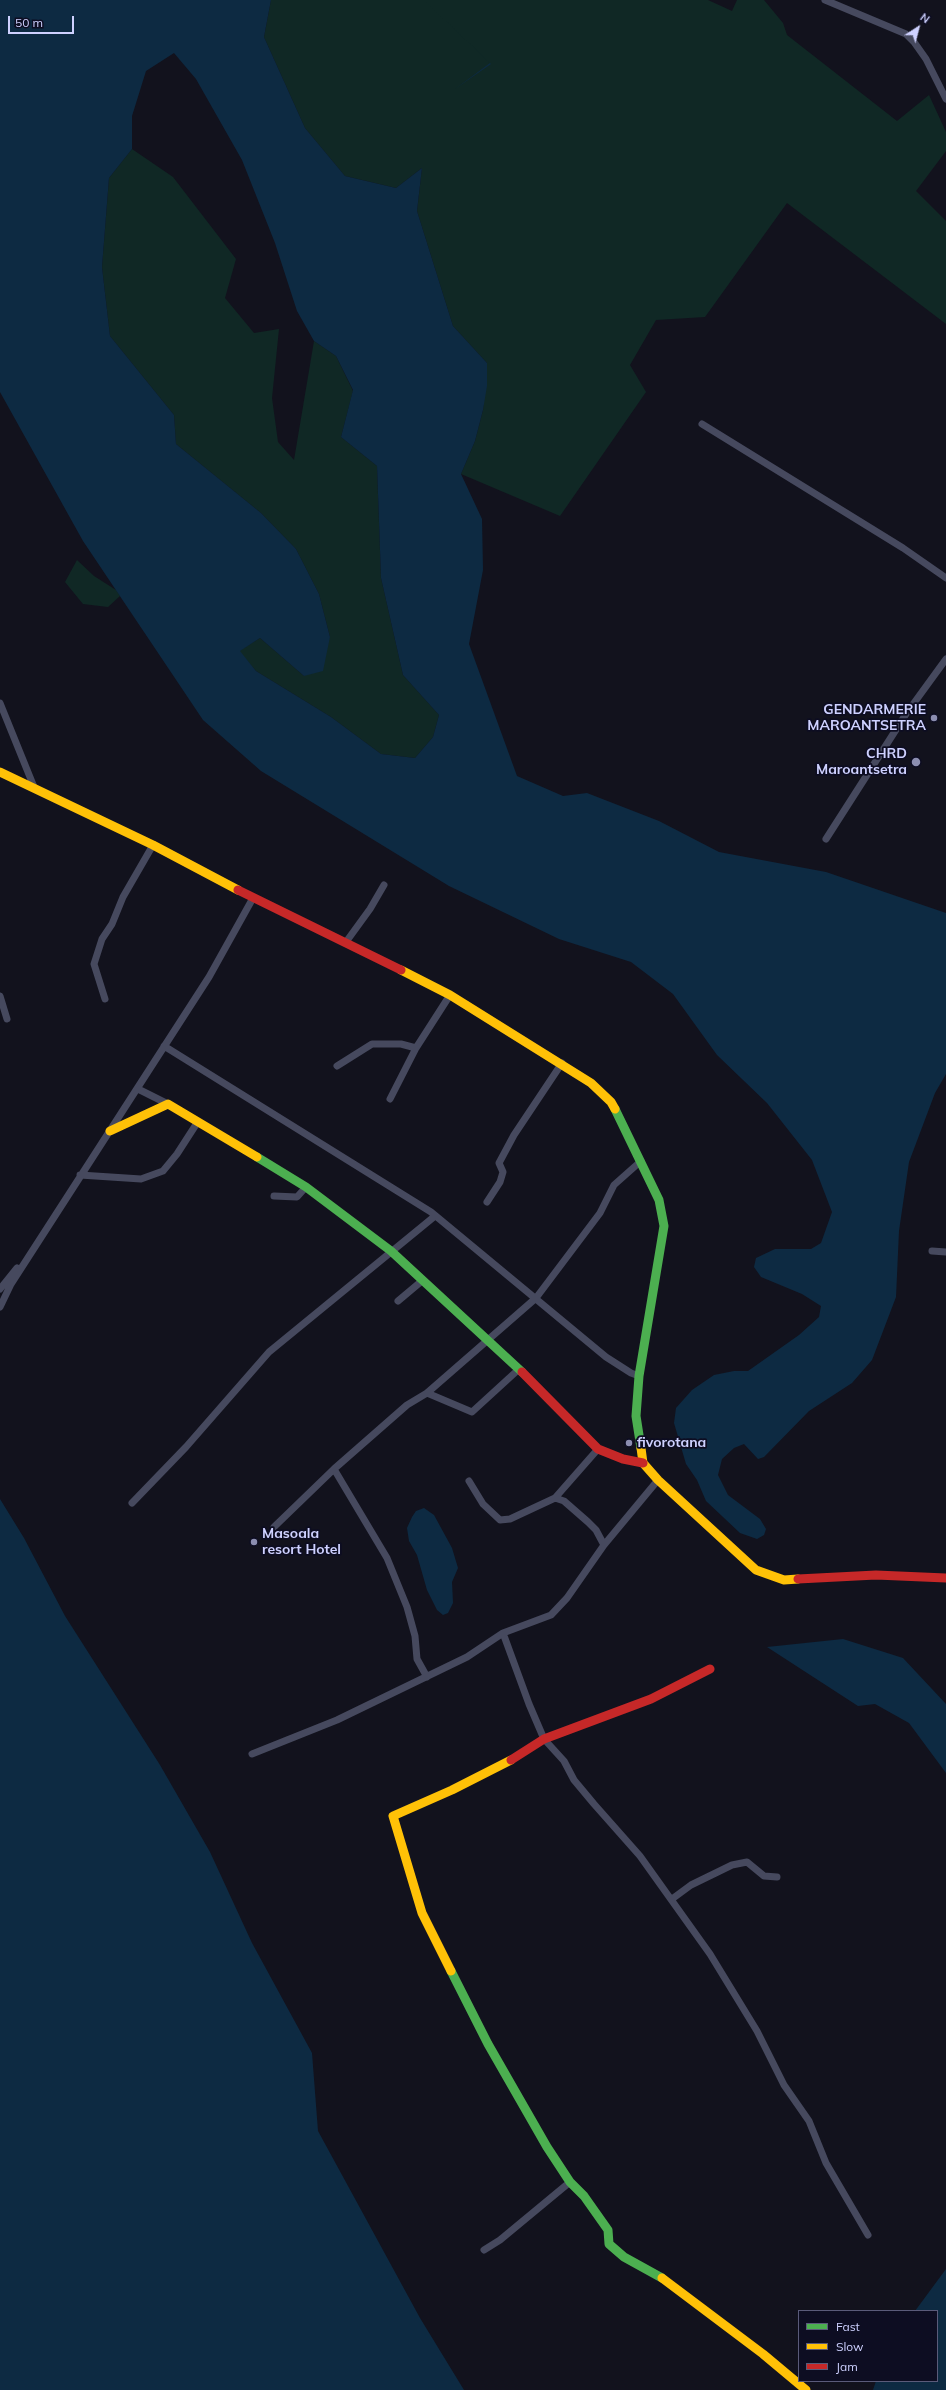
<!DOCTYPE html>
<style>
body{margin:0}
#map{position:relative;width:946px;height:2390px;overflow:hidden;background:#12121d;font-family:Mulish,sans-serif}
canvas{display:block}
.legend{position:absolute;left:798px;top:2310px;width:140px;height:72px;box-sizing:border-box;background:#0d0d22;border:1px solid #5a5b7a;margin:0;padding:5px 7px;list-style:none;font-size:12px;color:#ced1ff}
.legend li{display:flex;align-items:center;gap:8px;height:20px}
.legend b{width:20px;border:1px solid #5a5b7a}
.north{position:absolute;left:898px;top:8px;width:40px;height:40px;-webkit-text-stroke:3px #0d0d22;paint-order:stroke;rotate:36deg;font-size:11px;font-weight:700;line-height:16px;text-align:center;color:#ced1ff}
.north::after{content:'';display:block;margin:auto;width:14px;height:18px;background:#ced1ff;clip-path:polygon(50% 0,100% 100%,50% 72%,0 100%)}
.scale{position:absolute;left:8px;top:16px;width:66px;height:18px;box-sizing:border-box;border:2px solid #ced1ff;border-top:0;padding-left:5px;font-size:12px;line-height:14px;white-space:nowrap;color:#ced1ff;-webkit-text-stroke:3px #0d0d22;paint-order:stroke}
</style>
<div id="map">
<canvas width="946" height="2390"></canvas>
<ul class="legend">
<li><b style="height:5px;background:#4caf50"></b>Fast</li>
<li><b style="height:5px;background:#ffc107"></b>Slow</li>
<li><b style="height:5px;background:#c62828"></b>Jam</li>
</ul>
<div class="north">N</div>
<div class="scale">50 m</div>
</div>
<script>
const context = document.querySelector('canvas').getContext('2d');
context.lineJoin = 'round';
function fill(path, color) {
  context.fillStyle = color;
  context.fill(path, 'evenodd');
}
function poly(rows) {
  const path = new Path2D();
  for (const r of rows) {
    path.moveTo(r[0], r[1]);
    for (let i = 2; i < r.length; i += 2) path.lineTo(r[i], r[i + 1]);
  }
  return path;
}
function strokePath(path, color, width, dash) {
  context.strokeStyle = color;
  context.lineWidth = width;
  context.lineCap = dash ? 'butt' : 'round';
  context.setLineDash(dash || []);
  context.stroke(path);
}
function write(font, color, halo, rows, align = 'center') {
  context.font = font + ' Mulish,sans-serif';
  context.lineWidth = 3.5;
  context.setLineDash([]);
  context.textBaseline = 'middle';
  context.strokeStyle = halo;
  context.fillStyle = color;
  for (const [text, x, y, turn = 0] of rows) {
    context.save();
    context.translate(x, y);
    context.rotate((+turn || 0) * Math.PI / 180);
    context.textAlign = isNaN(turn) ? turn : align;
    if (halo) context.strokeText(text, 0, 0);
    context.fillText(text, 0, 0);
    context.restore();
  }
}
fill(poly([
 [271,0,708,0,732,11,737,0,764,0,783,23,787,35,897,121,929,95,946,132,946,151,916,191,946,221,946,324,787,203,705,317,656,320,630,365,646,392,560,516,461,474,475,441,483,410,487,363,453,326,417,211,422,168,396,188,345,176,305,128,264,37],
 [132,149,173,177,236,259,225,298,254,333,279,329,272,398,278,442,294,460,314,341,336,356,353,391,341,437,377,466,381,578,403,675,439,715,433,737,415,758,381,754,331,717,256,671,239,651,260,638,304,676,330,637,319,594,296,549,261,513,176,444,174,415,110,336,102,267,109,178],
 [77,560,94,576,116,590,120,596,108,607,83,604,65,582]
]), '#102825');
fill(poly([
 [0,0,271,0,264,37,305,128,345,176,396,188,422,168,455,89,490,63,424,0,491,64,455,89,422,168,417,211,453,326,487,363,487,386,483,410,475,441,461,474,482,519,483,570,469,644,517,776,563,796,587,793,659,821,719,852,826,872,946,913,946,1074,935,1093,909,1162,899,1231,896,1297,872,1360,852,1383,809,1411,764,1457,758,1459,744,1444,734,1448,722,1459,718,1475,728,1495,760,1519,766,1529,764,1535,757,1539,740,1533,706,1501,697,1480,686,1464,674,1423,676,1408,692,1390,714,1375,734,1371,748,1371,799,1335,819,1317,821,1306,802,1294,761,1277,754,1267,756,1258,775,1249,811,1249,821,1243,832,1212,812,1160,767,1103,717,1055,673,994,631,962,559,939,449,886,261,771,203,720,83,541,0,392],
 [174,53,196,79,242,160,275,243,297,311,314,341,336,356,353,390,341,437,377,466,381,578,403,675,439,715,433,737,415,758,381,754,331,717,256,671,240,651,260,638,304,676,323,671,330,637,319,594,296,549,261,513,176,444,174,415,110,336,102,267,109,178,132,149,132,116,146,71],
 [0,1499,24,1538,65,1616,160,1765,210,1852,252,1943,312,2053,318,2131,420,2318,464,2390,0,2390],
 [424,1508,434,1515,452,1548,458,1568,452,1582,453,1603,448,1613,443,1615,437,1610,427,1590,417,1555,409,1541,407,1528,412,1517,416,1511],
 [843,1639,903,1658,946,1704,946,1773,909,1723,875,1704,858,1706,767,1647],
 [946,2269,946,2390,873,2390,876,2381,937,2381,937,2311,915,2311]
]), '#0d2a42');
strokePath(poly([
 [825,0,906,34,914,42,926,59,946,99],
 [702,424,903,548,946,578],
 [0,703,34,787],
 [826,839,906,714,946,659],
 [346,942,370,909,384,885],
 [0,996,7,1019],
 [105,999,94,964,102,939,112,924,123,897,153,845],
 [164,1046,431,1212,606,1357,631,1373,639,1376],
 [337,1066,372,1044,401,1044,416,1048],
 [138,1089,168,1104],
 [390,1099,416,1048,450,995],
 [80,1175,141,1179,163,1171,177,1154,197,1123],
 [274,1196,297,1197,306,1187],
 [487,1202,500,1182,503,1172,499,1163,514,1135,562,1063],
 [932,1251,946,1252],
 [0,1289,17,1268],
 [398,1301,423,1280],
 [0,1307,11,1284,209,977,253,898],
 [427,1393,472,1412,519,1369],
 [334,1469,387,1558,407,1607,415,1636,417,1659,427,1677],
 [469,1481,483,1504,500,1520,510,1519,555,1498,564,1501,588,1522,596,1530,604,1545],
 [555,1498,598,1449],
 [132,1503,186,1447,269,1352,435,1216],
 [274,1527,334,1469,407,1405,427,1393,536,1298,600,1213,614,1185,641,1161],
 [503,1633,529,1704,544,1739,564,1761,574,1780,594,1804,640,1856,710,1954,757,2031,784,2085,809,2121,826,2163,868,2235],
 [252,1754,337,1720,467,1657,503,1633,551,1615,567,1598,604,1545,658,1480],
 [672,1899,691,1885,732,1865,747,1862,764,1876,777,1877],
 [484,2250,500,2240,570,2182]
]), '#46495e', 7);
strokePath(poly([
 [615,1109,659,1200,664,1226,639,1376,636,1416,641,1448],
 [257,1157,306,1187,391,1251,522,1372],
 [451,1971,488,2044,547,2147,570,2182,584,2196,608,2230,609,2244,624,2257,662,2278]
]), '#4caf50', 9);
strokePath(poly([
 [0,772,153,845,238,890],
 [401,970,450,995,591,1083,611,1102,615,1109],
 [110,1131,168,1104,257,1157],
 [641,1448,643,1463,658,1480,756,1570,784,1580,798,1579],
 [451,1971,422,1913,393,1816,452,1790,511,1760],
 [662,2278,763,2354,806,2390]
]), '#ffc107', 9);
strokePath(poly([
 [238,890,401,970],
 [522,1372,598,1449,623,1459,643,1463],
 [798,1579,876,1575,946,1578],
 [511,1760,544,1739,651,1699,710,1669]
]), '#c62828', 9);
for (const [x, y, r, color] of [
 [934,718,4,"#8c8eb0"],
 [916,762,5,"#8c8eb0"],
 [629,1443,4,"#8c8eb0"],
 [254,1542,4,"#8c8eb0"]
]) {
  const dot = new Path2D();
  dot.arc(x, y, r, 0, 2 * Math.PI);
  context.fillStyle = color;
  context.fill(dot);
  strokePath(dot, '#0d0d22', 1.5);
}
write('bold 14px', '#ced1ff', '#0d0d22', [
 ["GENDARMERIE",926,710],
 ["MAROANTSETRA",926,726],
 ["CHRD",907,754],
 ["Maroantsetra",907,770],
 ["fivorotana",637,1443,"left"],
 ["Masoala",262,1534,"left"],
 ["resort Hotel",262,1550,"left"]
], 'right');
</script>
